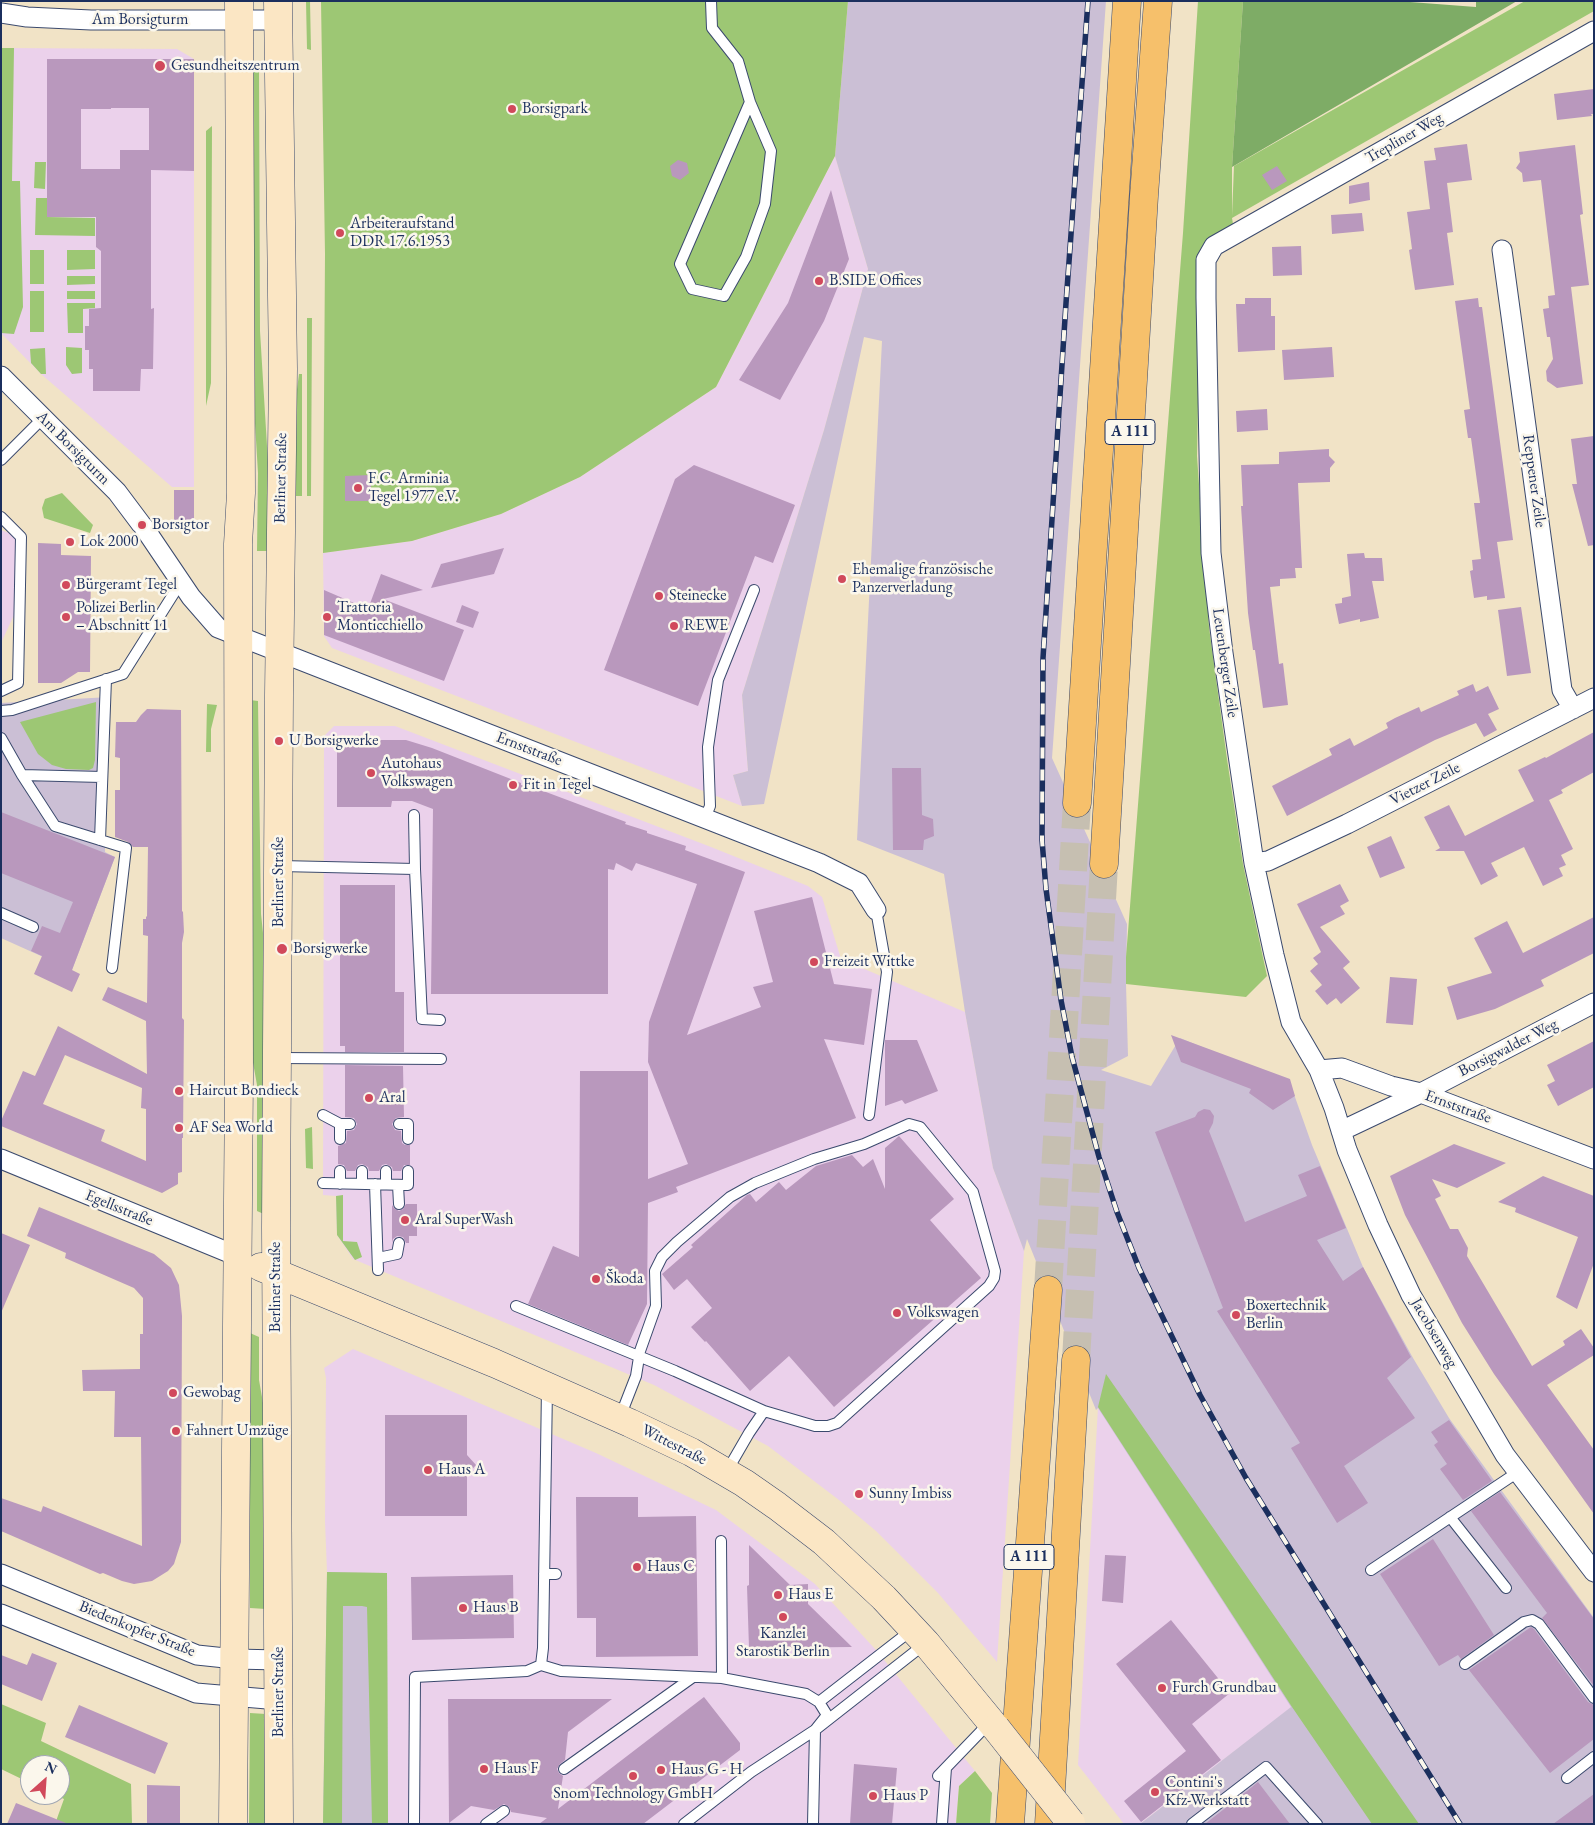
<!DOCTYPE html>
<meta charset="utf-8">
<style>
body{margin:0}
#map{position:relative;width:1595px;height:1825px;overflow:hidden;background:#f1e3c6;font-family:"EB Garamond",serif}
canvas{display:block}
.frame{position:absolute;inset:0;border:2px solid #1b2f5e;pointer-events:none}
.north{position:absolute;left:20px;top:1755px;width:50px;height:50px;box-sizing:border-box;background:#fbf7ec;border:1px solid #a1a7b3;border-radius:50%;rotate:26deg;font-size:14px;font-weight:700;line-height:20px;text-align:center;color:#1b2f5e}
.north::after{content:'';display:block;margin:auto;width:18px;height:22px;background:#d1495b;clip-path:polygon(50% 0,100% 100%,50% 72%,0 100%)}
</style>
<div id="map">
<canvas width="1595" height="1825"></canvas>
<div class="frame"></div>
<div class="north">N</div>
</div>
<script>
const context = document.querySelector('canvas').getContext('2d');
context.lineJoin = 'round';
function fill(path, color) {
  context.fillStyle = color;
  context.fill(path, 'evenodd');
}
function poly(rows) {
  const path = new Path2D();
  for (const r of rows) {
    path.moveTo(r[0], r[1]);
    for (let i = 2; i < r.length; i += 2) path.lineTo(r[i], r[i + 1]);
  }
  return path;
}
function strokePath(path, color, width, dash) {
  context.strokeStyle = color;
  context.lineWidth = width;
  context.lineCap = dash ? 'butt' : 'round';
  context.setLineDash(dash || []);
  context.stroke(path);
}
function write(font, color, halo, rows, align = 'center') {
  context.font = font + ' "EB Garamond",serif';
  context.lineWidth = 5;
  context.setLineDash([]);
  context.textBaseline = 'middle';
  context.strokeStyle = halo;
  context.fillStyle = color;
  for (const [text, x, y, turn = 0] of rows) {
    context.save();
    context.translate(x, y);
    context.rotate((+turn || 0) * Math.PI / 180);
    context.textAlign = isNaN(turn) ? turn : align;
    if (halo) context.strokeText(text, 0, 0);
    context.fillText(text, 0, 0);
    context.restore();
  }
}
fill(poly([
 [1,48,177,49,194,59,194,487,172,487,41,374,1,333],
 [835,156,868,269,824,430,742,695,748,771,733,775,742,806,332,648,324,636,323,553,412,541,501,514,580,477,716,387],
 [1,530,22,538,22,598,1,643],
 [334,726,395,726,711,847,808,886,822,897,841,959,965,1012,993,1168,1024,1251,997,1662,938,1593,876,1531,839,1500,768,1446,654,1385,353,1259,337,1235,336,1196,323,1195,324,736],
 [353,1349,596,1453,716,1510,815,1584,876,1650,975,1771,959,1786,956,1824,388,1824,387,1573,327,1572,325,1521,326,1378,324,1368],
 [1098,1407,1292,1707,1140,1824,1124,1824,1078,1765]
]), '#ebd1eb');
fill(poly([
 [848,1,1106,1,1052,758,1127,924,1126,984,1128,1056,1101,1070,1151,1086,1180,1038,1290,1083,1312,1145,1363,1267,1413,1358,1449,1418,1594,1618,1594,1824,1140,1824,1291,1707,1098,1408,1096,1410,1027,1239,1024,1251,993,1168,965,1012,944,874,857,840,882,341,864,337,764,804,742,806,733,775,748,771,742,695,824,430,868,269,835,156],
 [110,697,105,852,115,857,72,970,1,938,1,703],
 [327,1572,387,1573,388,1824,323,1824]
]), '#cbbfd5');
fill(poly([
 [306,1,310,1,311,50,307,49],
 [321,1,848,1,835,156,716,387,580,477,501,514,412,541,323,553,325,254],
 [1198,1,1243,1,1232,167,1232,216,1234,166,1525,1,1594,1,1594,11,1232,218,1234,230,1220,237,1200,298,1197,456,1209,627,1227,759,1243,864,1267,976,1246,997,1126,984,1126,957,1183,233],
 [1,48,14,48,12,181,20,181,23,307,14,334,1,333],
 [251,65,259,66,260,331,269,479,267,551,257,551,258,473,252,374],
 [212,126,211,383,206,406,206,131],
 [35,162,46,162,45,189,34,188],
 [36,198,47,198,47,217,95,218,95,236,35,235],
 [30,250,44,250,44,284,30,284],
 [67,250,95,250,95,269,67,270],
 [67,276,95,276,95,284,67,285],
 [30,291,44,291,44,332,30,332],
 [67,291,95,291,95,299,67,299],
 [67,303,95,303,95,308,83,309,83,333,68,333],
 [307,318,312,318,311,496,307,496],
 [66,347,82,348,82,373,72,374,66,365],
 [45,348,46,374,41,374,31,363,30,349],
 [299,374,302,374,302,496,290,496,293,420],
 [62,493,93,525,90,533,44,518,42,508,45,499],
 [250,700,258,701,261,914,267,971,266,1215,257,1211,257,1085,252,1057],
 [96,702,95,760,93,768,89,770,66,769,52,765,38,754,20,722],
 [207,704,217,705,211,729,211,752,206,752],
 [312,1127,313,1169,306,1168,305,1129],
 [343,1195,343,1241,357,1242,362,1257,355,1260,337,1235,336,1196],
 [250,1333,259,1337,259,1380,266,1420,266,1609,250,1608],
 [1106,1374,1419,1824,1372,1824,1292,1707,1098,1407],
 [327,1572,387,1573,388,1824,372,1824,367,1607,362,1606,343,1606,342,1824,323,1824],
 [1,1704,46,1723,41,1741,131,1784,132,1824,55,1824,64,1799,55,1795,60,1795,60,1765,30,1765,30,1783,1,1769],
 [250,1713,266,1714,266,1824,249,1824],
 [975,1771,992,1793,990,1824,956,1824,959,1786]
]), '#9dc774');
fill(poly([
 [1243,1,1397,1,1476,7,1476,1,1517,1,1232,167]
]), '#7eac66');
fill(poly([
 [47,59,194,59,194,171,151,170,151,309,154,308,153,369,141,369,140,391,93,391,93,369,89,369,89,350,85,350,85,326,89,326,89,309,101,308,101,251,96,247,96,217,47,217],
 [111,108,149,108,149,150,120,150,120,169,81,169,81,109,111,109],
 [1594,89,1594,114,1591,114,1592,116,1557,120,1554,94],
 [1467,144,1472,180,1447,183,1453,232,1447,233,1454,285,1415,290,1409,250,1412,249,1407,212,1430,209,1424,161,1436,160,1434,148],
 [1575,145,1583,214,1580,215,1589,285,1571,287,1583,384,1557,388,1547,381,1546,371,1553,359,1550,337,1547,337,1543,309,1549,308,1548,296,1555,295,1541,180,1523,182,1522,173,1516,168,1520,162,1519,152],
 [678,160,687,163,689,173,680,180,672,176,670,166],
 [1277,166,1287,181,1272,190,1262,175],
 [1369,182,1370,200,1349,204,1349,186],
 [831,190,849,259,824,321,780,400,739,380,788,303],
 [1362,213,1364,231,1332,234,1331,215],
 [1301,246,1302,275,1273,276,1272,247],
 [1245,298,1271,298,1271,316,1275,316,1275,350,1238,352,1236,304,1245,304],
 [1478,298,1479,307,1482,307,1489,359,1513,540,1497,542,1505,598,1487,600,1487,596,1474,598,1470,571,1473,570,1472,560,1481,559,1474,503,1480,503,1471,438,1468,438,1464,410,1470,409,1455,301],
 [1332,347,1334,377,1284,380,1282,350],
 [1267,409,1268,430,1237,432,1236,411],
 [1594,436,1594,545,1588,546,1572,484,1577,484,1571,439],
 [1329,449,1329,456,1335,462,1330,468,1330,482,1298,483,1302,568,1295,568,1296,578,1280,579,1280,586,1270,587,1279,664,1283,663,1288,705,1263,708,1255,650,1253,650,1248,613,1241,506,1243,506,1241,465,1279,464,1279,452],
 [694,465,795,505,773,563,755,556,698,706,604,670,675,479],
 [371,475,371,501,345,501,345,476],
 [174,490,194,490,194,528,174,528],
 [38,543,61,544,61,555,91,556,90,672,78,672,61,683,38,683],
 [504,548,494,574,431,588,441,564],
 [1364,553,1365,558,1382,558,1384,581,1372,581,1379,618,1360,622,1360,619,1339,624,1335,604,1342,603,1342,598,1351,596,1347,554],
 [381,574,423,590,383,599,464,630,444,681,324,635,324,590,368,609],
 [462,605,479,612,473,628,456,622],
 [1521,607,1531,673,1507,676,1498,610],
 [1473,684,1476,692,1488,686,1499,709,1488,714,1497,730,1484,737,1476,723,1435,740,1287,816,1272,786,1332,755,1329,749,1350,738,1354,746,1388,728,1386,723,1395,718,1419,707,1421,712,1459,695,1457,691],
 [147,709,181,710,182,911,183,912,184,932,182,943,182,1018,184,1020,183,1138,182,1138,182,1172,178,1173,178,1184,162,1193,1,1126,1,1121,23,1071,35,1076,58,1026,147,1074,146,1021,102,1000,108,987,147,1003,148,936,143,935,143,919,146,919,146,916,147,917,148,847,133,847,128,842,115,837,115,790,120,790,120,758,115,757,116,722,136,722,141,715],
 [65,1055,142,1088,141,1108,146,1109,146,1161,101,1141,105,1130,43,1104],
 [1594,732,1594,772,1561,790,1563,793,1549,800,1573,849,1561,855,1566,865,1559,868,1563,876,1543,886,1524,847,1491,863,1498,876,1481,885,1464,851,1435,851,1440,848,1424,817,1449,805,1465,836,1534,801,1518,770,1545,757,1546,758],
 [337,740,406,740,432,748,521,783,521,785,546,792,626,822,625,824,647,831,647,833,686,846,685,850,745,872,687,1035,761,1007,753,987,773,982,754,911,812,897,834,984,872,989,864,1045,824,1039,856,1118,676,1187,678,1192,648,1203,647,1304,628,1345,528,1304,553,1246,579,1257,580,1071,648,1071,648,1179,688,1164,648,1062,649,1022,697,884,636,863,632,871,616,863,614,870,608,869,608,994,431,994,433,809,412,801,392,801,391,807,337,807],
 [892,768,921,768,922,815,933,819,934,836,924,840,923,850,893,850],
 [1,812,115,857,72,970,80,974,72,992,34,974,42,956,31,951,42,926,60,933,73,902,1,873],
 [1391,836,1405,868,1380,878,1367,847],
 [1340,884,1349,901,1340,906,1345,914,1320,927,1350,962,1343,968,1360,988,1341,1004,1336,998,1327,1005,1315,991,1322,985,1310,971,1318,964,1313,958,1321,952,1297,904],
 [340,885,395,885,395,992,404,992,404,1052,345,1052,345,1046,340,1046],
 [1594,917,1594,953,1541,980,1544,986,1495,1009,1457,1020,1447,987,1492,973,1474,938,1507,921,1523,953],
 [1390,977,1417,979,1413,1025,1386,1023],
 [1171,1035,1290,1079,1295,1096,1273,1110,1249,1093,1251,1089,1181,1062],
 [885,1040,917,1040,938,1091,905,1104,902,1100,885,1106],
 [1594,1041,1594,1087,1558,1106,1547,1085,1555,1081,1547,1065],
 [345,1065,403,1066,404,1117,396,1118,392,1124,395,1130,401,1131,402,1143,405,1145,410,1145,410,1165,404,1165,401,1171,393,1171,392,1167,386,1164,382,1165,379,1171,369,1171,368,1167,362,1164,358,1165,355,1171,347,1171,344,1165,338,1164,338,1146,346,1143,347,1131,354,1130,357,1124,354,1118,345,1117],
 [1204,1109,1210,1110,1214,1116,1213,1123,1209,1131,1245,1222,1307,1196,1298,1175,1320,1166,1346,1228,1317,1240,1343,1281,1363,1267,1411,1357,1387,1378,1415,1418,1344,1466,1368,1503,1337,1523,1291,1448,1300,1443,1217,1311,1223,1308,1155,1132,1195,1117,1198,1112],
 [899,1136,954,1199,930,1220,981,1278,834,1407,789,1356,750,1391,706,1341,705,1342,691,1327,712,1308,687,1279,674,1290,662,1274,693,1247,691,1245,747,1195,750,1194,756,1202,779,1182,786,1190,816,1166,852,1155,863,1167,873,1159,885,1189,885,1148],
 [1454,1144,1506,1163,1457,1188,1432,1179,1441,1196,1435,1199,1450,1229,1458,1229,1468,1248,1467,1256,1532,1366,1565,1345,1563,1341,1581,1329,1594,1348,1594,1355,1547,1385,1594,1450,1594,1514,1494,1374,1462,1323,1405,1215,1390,1176],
 [1543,1176,1594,1196,1594,1263,1577,1309,1556,1297,1578,1237,1515,1212,1516,1208,1498,1202],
 [406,1204,417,1204,417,1236,409,1236,409,1243,406,1243,403,1237,397,1236,393,1239,392,1243,392,1205,394,1208,399,1211,403,1209],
 [39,1207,154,1254,171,1268,179,1285,182,1316,181,1542,174,1564,168,1571,152,1581,134,1584,122,1581,103,1573,100,1574,1,1531,1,1498,41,1512,43,1506,142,1546,141,1437,114,1437,115,1391,83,1391,82,1370,140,1369,140,1334,143,1334,143,1298,134,1288,65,1258,66,1253,27,1236],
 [1,1233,30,1245,1,1313],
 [385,1415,467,1415,467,1455,476,1465,467,1475,467,1516,385,1516],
 [1449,1420,1492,1481,1463,1500,1440,1469,1447,1464,1434,1445,1438,1442,1431,1432],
 [1500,1492,1594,1619,1594,1686,1542,1618,1547,1613,1471,1511],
 [576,1497,638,1497,638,1517,696,1516,698,1656,596,1657,596,1618,577,1618],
 [1433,1539,1494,1635,1461,1659,1458,1655,1439,1666,1380,1574],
 [749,1545,790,1585,808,1584,808,1604,852,1647,749,1648,747,1586,749,1585],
 [1105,1555,1126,1556,1123,1603,1102,1601],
 [513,1575,514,1638,412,1640,411,1577],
 [1171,1620,1230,1693,1192,1724,1221,1760,1141,1822,1124,1801,1186,1751,1116,1664],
 [1531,1627,1534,1629,1588,1702,1594,1705,1594,1739,1550,1773,1469,1670],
 [32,1653,57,1663,42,1701,1,1684,1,1655,27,1665],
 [704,1697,740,1743,740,1750,643,1824,539,1824,547,1818,511,1812,509,1807,504,1804,494,1810,471,1806,449,1823,448,1699,612,1699,568,1732,565,1760,560,1764,557,1769,559,1773,563,1776,558,1809],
 [79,1705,168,1743,155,1774,65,1737],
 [854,1764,897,1768,892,1824,850,1824],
 [1258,1782,1290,1824,1205,1824,1247,1791],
 [147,1785,180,1786,180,1824,147,1824],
 [1594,1794,1594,1824,1553,1824],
 [16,1803,66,1823,65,1824,7,1824]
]), '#b998bd');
strokePath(poly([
 [1048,1290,1077,803],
 [1076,1360,1104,864]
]), '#c6bfb1', 28, [28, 14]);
const lane = poly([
 [711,1,712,28,738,61,750,102,771,151,765,204,746,257,724,296,692,289,680,264,750,102],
 [1,460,43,418],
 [1,517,21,537,18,683,1,691],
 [1,711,12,710,123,674,181,582],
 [1,738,22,775,55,826,126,848,112,968],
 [22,775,102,777],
 [414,815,415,869],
 [705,818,710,806,708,747,718,680,754,590],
 [100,840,106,679],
 [280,866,415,869,422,1019,440,1020],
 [1,913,33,927],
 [279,1058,441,1059],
 [323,1115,340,1124,350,1124],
 [869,1115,887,972,876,910],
 [340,1124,340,1139],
 [399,1124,408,1124,408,1139],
 [386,1171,386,1184],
 [323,1183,408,1185,408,1171],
 [340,1184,340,1171],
 [362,1184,362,1171],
 [375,1184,378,1270],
 [398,1185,399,1204],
 [378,1258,397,1254,399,1243],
 [516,1306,675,1371,764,1411],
 [620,1417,636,1376,640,1351,656,1306,655,1271,662,1257,677,1242,730,1197,755,1183,814,1159,864,1144,909,1124,920,1127,973,1192,995,1271,994,1278,989,1286,837,1423,828,1426,815,1426,764,1411,749,1433,727,1471],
 [1450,1517,1506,1588],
 [721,1541,722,1678],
 [1371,1570,1518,1472],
 [544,1574,556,1574],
 [1465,1664,1524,1622,1532,1620,1539,1624,1594,1698],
 [541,1665,543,1648,547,1388],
 [819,1702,913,1629],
 [564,1769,693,1677],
 [938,1776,990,1722],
 [1567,1778,1594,1757],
 [414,1824,415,1677,527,1671,541,1665,561,1671,722,1678,806,1694,819,1702,827,1715,815,1730,813,1824],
 [486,1824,504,1811],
 [684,1824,751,1772,815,1730,926,1643],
 [942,1824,946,1768],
 [1192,1824,1266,1767,1317,1824]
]);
const street = poly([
 [1,13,27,17,91,20,278,20],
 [1594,31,1214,246,1206,260,1206,298,1211,553,1223,653,1254,863,1274,955,1291,1022,1319,1070,1334,1108,1347,1150,1378,1225,1411,1295,1505,1455,1594,1572],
 [1502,250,1562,690,1573,709],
 [1,376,117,492,141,524],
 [143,526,191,597,218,628,819,863,859,883,876,910],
 [1254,863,1268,861,1347,824,1594,698],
 [1319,1070,1342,1068,1391,1086,1421,1093,1594,1159],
 [1341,1131,1421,1093,1594,1003],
 [1,1159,237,1256],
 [1,1574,197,1655,235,1659,279,1660],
 [1,1614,196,1693,279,1700]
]);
const secondary = poly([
 [278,1,283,369,279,695,276,1227,279,1824],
 [261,1267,494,1363,630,1423,691,1452,744,1483,777,1506,824,1542,884,1598,926,1643,996,1728],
 [233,1824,239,1076,238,544,241,493,239,1]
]);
const highway = poly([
 [1077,803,1127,1],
 [1104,864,1144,196,1158,1],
 [1010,1824,1048,1290],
 [1049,1824,1076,1360]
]);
strokePath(lane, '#3b4a6e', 12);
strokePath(street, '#3b4a6e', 21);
strokePath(secondary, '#3b4a6e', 29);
strokePath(highway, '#3b4a6e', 29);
strokePath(lane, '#fff', 10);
strokePath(street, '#fff', 19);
strokePath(secondary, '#fbe6c4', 28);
strokePath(highway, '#f6c06b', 28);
const rail = poly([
 [1088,1,1066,303,1043,658,1042,840,1046,889,1061,1000,1072,1057,1099,1157,1117,1212,1139,1268,1200,1395,1246,1478,1460,1824]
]);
strokePath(rail, '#1b2f5e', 5.5);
strokePath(rail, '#fbf7ec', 4, [11]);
const secondaryBridge = poly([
 [996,1728,1071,1823]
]);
strokePath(secondaryBridge, '#3b4a6e', 29, []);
strokePath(secondaryBridge, '#fbe6c4', 28);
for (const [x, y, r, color] of [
 [160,66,6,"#d1495b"],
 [512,109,5,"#d1495b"],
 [340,233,5,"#d1495b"],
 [819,281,5,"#d1495b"],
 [358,488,5,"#d1495b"],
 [142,525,5,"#d1495b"],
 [70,542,5,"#d1495b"],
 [842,579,5,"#d1495b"],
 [66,585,5,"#d1495b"],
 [659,596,5,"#d1495b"],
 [66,617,5,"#d1495b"],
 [327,617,5,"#d1495b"],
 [674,626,5,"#d1495b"],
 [279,741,5,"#d1495b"],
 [371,773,5,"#d1495b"],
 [513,785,5,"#d1495b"],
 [282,949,6,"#d1495b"],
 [814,962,5,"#d1495b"],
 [179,1091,5,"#d1495b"],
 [369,1098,5,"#d1495b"],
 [179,1128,5,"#d1495b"],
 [405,1220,5,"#d1495b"],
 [596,1279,5,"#d1495b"],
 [897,1313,5,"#d1495b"],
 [1236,1315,5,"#d1495b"],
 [173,1393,5,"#d1495b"],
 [176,1431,5,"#d1495b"],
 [428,1470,5,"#d1495b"],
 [859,1494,5,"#d1495b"],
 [637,1567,5,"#d1495b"],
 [778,1595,5,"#d1495b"],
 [463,1608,5,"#d1495b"],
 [783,1617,5,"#d1495b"],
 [1162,1688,5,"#d1495b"],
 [484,1769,5,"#d1495b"],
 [661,1770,5,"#d1495b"],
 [633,1776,5,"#d1495b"],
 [1155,1792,5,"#d1495b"],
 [873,1796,5,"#d1495b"]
]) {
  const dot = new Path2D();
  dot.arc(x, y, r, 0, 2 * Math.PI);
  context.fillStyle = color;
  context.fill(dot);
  strokePath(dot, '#fbf7ec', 2);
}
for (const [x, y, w] of [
 [1130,432,50],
 [1029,1557,50]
]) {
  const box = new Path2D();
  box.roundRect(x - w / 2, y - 12.5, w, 25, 4);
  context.fillStyle = '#fbf7ec';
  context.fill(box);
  strokePath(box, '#1b2f5e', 1);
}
write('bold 15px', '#1b2f5e', null, [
 ["A 111",1130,432],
 ["A 111",1029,1557]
]);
write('16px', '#1b2f5e', '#fbf7ec', [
 ["Am Borsigturm",140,20],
 ["Trepliner Weg",1404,138,-30],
 ["Am Borsigturm",73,448,45],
 ["Berliner Straße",281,478,-89],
 ["Reppener Zeile",1534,481,82],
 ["Leuenberger Zeile",1225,663,82],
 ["Ernststraße",529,749,21],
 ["Vietzer Zeile",1425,784,-27],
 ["Berliner Straße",279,882,-90],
 ["Borsigwalder Weg",1508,1048,-27],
 ["Ernststraße",1458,1107,20],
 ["Egellsstraße",119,1208,22],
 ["Berliner Straße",276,1287,-90],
 ["Jacobsenweg",1434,1333,60],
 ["Wittestraße",674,1445,27],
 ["Biedenkopfer Straße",137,1629,22],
 ["Berliner Straße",279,1692,-90]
]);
write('16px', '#1b2f5e', '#fbf7ec', [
 ["Gesundheitszentrum",171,66],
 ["Borsigpark",522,109],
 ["Arbeiteraufstand",350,224],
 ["DDR 17.6.1953",350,242],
 ["B.SIDE Offices",829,281],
 ["F.C. Arminia",368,479],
 ["Tegel 1977 e.V.",368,497],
 ["Borsigtor",152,525],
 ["Lok 2000",80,542],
 ["Ehemalige französische",852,570],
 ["Panzerverladung",852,588],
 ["Bürgeramt Tegel",76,585],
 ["Steinecke",669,596],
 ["Polizei Berlin",76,608],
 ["– Abschnitt 11",76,626],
 ["Trattoria",337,608],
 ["Monticchiello",337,626],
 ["REWE",684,626],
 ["U Borsigwerke",289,741],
 ["Autohaus",381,764],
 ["Volkswagen",381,782],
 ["Fit in Tegel",523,785],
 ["Borsigwerke",293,949],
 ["Freizeit Wittke",824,962],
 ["Haircut Bondieck",189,1091],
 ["Aral",379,1098],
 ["AF Sea World",189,1128],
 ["Aral SuperWash",415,1220],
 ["Škoda",606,1279],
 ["Boxertechnik",1246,1306],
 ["Berlin",1246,1324],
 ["Volkswagen",907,1313],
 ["Gewobag",183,1393],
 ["Fahnert Umzüge",186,1431],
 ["Haus A",438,1470],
 ["Sunny Imbiss",869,1494],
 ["Haus C",647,1567],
 ["Haus E",788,1595],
 ["Haus B",473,1608],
 ["Kanzlei",783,1634,"center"],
 ["Starostik Berlin",783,1652,"center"],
 ["Furch Grundbau",1172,1688],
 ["Haus F",494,1769],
 ["Haus G - H",671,1770],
 ["Contini's",1165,1783],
 ["Kfz-Werkstatt",1165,1801],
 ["Snom Technology GmbH",633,1794,"center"],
 ["Haus P",883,1796]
], 'left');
</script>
